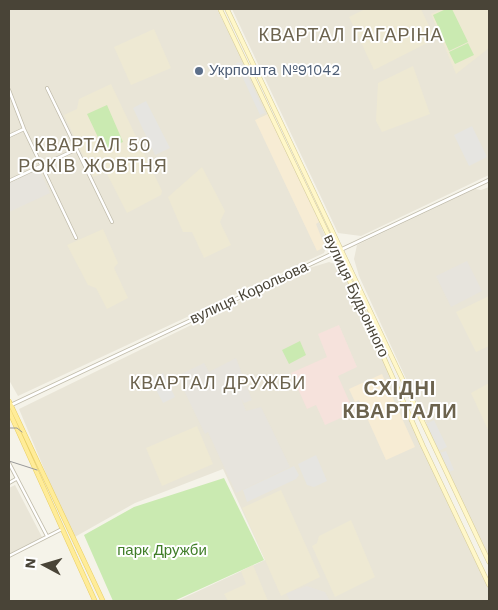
<!DOCTYPE html>
<meta charset="utf-8">
<style>
body{margin:0}
#map{position:relative;width:498px;height:610px;overflow:hidden;background:#f5f3e9;font-family:"Work Sans",sans-serif}
canvas{display:block}
.frame{position:absolute;inset:0;border:10px solid #494437;pointer-events:none}
.north{position:absolute;left:20px;top:540px;width:50px;height:50px;-webkit-text-stroke:4px #fff;paint-order:stroke;rotate:276deg;font-size:14px;font-weight:700;line-height:20px;text-align:center;color:#494437}
.north::after{content:'';display:block;margin:auto;width:18px;height:22px;background:#494437;clip-path:polygon(50% 0,100% 100%,50% 72%,0 100%)}
</style>
<div id="map">
<canvas width="498" height="610"></canvas>
<div class="frame"></div>
<div class="north">N</div>
</div>
<script>
const context = document.querySelector('canvas').getContext('2d');
context.lineJoin = 'round';
function fill(path, color) {
  context.fillStyle = color;
  context.fill(path, 'evenodd');
}
function poly(rows) {
  const path = new Path2D();
  for (const r of rows) {
    path.moveTo(r[0], r[1]);
    for (let i = 2; i < r.length; i += 2) path.lineTo(r[i], r[i + 1]);
  }
  return path;
}
function strokePath(path, color, width, dash) {
  context.strokeStyle = color;
  context.lineWidth = width;
  context.lineCap = dash ? 'butt' : 'round';
  context.setLineDash(dash || []);
  context.stroke(path);
}
function write(font, color, halo, rows, align = 'center') {
  context.font = font + ' "Work Sans",sans-serif';
  context.lineWidth = 4;
  context.setLineDash([]);
  context.textBaseline = 'middle';
  context.strokeStyle = halo;
  context.fillStyle = color;
  for (const [text, x, y, turn = 0] of rows) {
    context.save();
    context.translate(x, y);
    context.rotate((+turn || 0) * Math.PI / 180);
    context.textAlign = isNaN(turn) ? turn : align;
    if (halo) context.strokeText(text, 0, 0);
    context.fillText(text, 0, 0);
    context.restore();
  }
}
fill(poly([
 [9,9,217,9,269,113,325,235,326,248,324,253,18,396,9,380],
 [232,9,489,9,489,175,361,236,338,233],
 [489,187,489,560,359,276,354,259,357,245,475,189,481,190],
 [329,262,341,266,489,587,489,601,177,601,265,560,223,469,135,503,73,538,19,409,306,269],
 [15,485,42,537,9,554,9,488]
]), '#e9e5d7');
fill(poly([
 [268,114,319,222,316,224,324,244,321,249,317,251,255,120],
 [382,374,415,447,386,460,359,400,355,402,349,389]
]), '#f7ecd4');
fill(poly([
 [39,169,50,193,9,212,9,183],
 [467,261,482,291,451,307,436,276],
 [236,358,252,400,244,403,241,398,246,411,261,407,290,467,236,493,208,432,205,434,177,376,204,363,209,372],
 [307,586,325,592,330,601,290,601,286,593]
]), '#e7e4dd');
fill(poly([
 [365,9,421,9,435,39,374,70,349,17],
 [442,9,489,9,489,48,456,74,431,14],
 [154,29,171,68,131,85,114,47],
 [413,66,430,114,382,132,376,121,378,83],
 [111,84,162,191,161,195,127,213,106,172,93,177,64,115,77,109,79,99],
 [202,167,225,211,220,222,231,245,204,258,192,232,183,232,168,197],
 [103,229,118,263,114,268,128,298,107,309,96,288,88,285,67,245],
 [489,296,489,346,476,352,456,312],
 [489,383,489,432,471,393],
 [197,426,213,464,162,486,146,448],
 [281,490,320,577,281,596,242,508],
 [351,520,375,577,335,597,312,546,317,543,319,536],
 [253,565,268,601,228,601,224,594,246,584,241,571]
]), '#eee9d3');
fill(poly([
 [339,325,357,367,338,376,354,412,325,425,316,405,307,409,291,373,327,357,318,334]
]), '#f6e2dc');
fill(poly([
 [446,9,452,9,468,42,449,51,433,15],
 [468,43,474,55,455,64,449,52],
 [107,105,123,142,104,150,87,114],
 [300,341,306,355,289,364,282,350],
 [224,478,264,560,174,601,113,601,84,535,134,507]
]), '#caeab1');
fill(poly([
 [241,62,265,113,260,115,236,63],
 [146,101,170,148,155,155,133,108],
 [472,126,487,157,469,166,454,135],
 [163,373,175,397,163,403,151,380],
 [434,420,447,447,439,451,426,424],
 [446,451,454,470,449,472,440,453],
 [316,455,327,481,314,487,307,485,298,464],
 [294,466,299,475,296,479,247,502,243,490]
]), '#e6e5e1');
const minor = poly([
 [47,88,112,222],
 [9,90,24,129,76,238],
 [9,136,24,129],
 [9,181,77,149],
 [9,463,47,536],
 [9,483,16,479],
 [9,556,62,529]
]);
const tertiary = poly([
 [9,406,489,180]
]);
const secondary = poly([
 [220,9,344,268,423,446,489,585],
 [227,9,489,562]
]);
const primary = poly([
 [9,401,103,601],
 [9,411,95,601]
]);
strokePath(minor, '#c1bcab', 4);
strokePath(tertiary, '#c1bcab', 4.5);
strokePath(secondary, '#d6cc98', 5);
strokePath(primary, '#e8ce64', 5);
strokePath(minor, '#fff', 2.5);
strokePath(tertiary, '#fff', 3);
strokePath(secondary, '#fff7c9', 4);
strokePath(primary, '#ffec98', 4);
strokePath(poly([
 [9,428,17,428,22,432],
 [9,461,37,470]
]), '#989898', 1);
for (const [x, y, r, color] of [
 [199,71,5,"#5c6f8a"]
]) {
  const dot = new Path2D();
  dot.arc(x, y, r, 0, 2 * Math.PI);
  context.fillStyle = color;
  context.fill(dot);
  strokePath(dot, '#fff', 2);
}
write('15px', '#4e5e75', '#fff', [
 ["Укрпошта №91042",209,71]
], 'left');
write('15px', '#494437', '#fff', [
 ["вулиця Корольова",249,293,-25],
 ["вулиця Будьонного",356,296,65]
]);
write('15px', '#3f7d28', '#fff', [
 ["парк Дружби",162,551]
]);
context.letterSpacing = '1px';
write('18px', '#6c634e', '#fff', [
 ["КВАРТАЛ ГАГАРІНА",351,36],
 ["КВАРТАЛ 50",93,146],
 ["РОКІВ ЖОВТНЯ",93,167],
 ["КВАРТАЛ ДРУЖБИ",218,384]
]);
context.letterSpacing = '0px';
context.letterSpacing = '1px';
write('bold 20px', '#6c634e', '#fff', [
 ["СХІДНІ",400,389],
 ["КВАРТАЛИ",400,412]
]);
context.letterSpacing = '0px';
</script>
